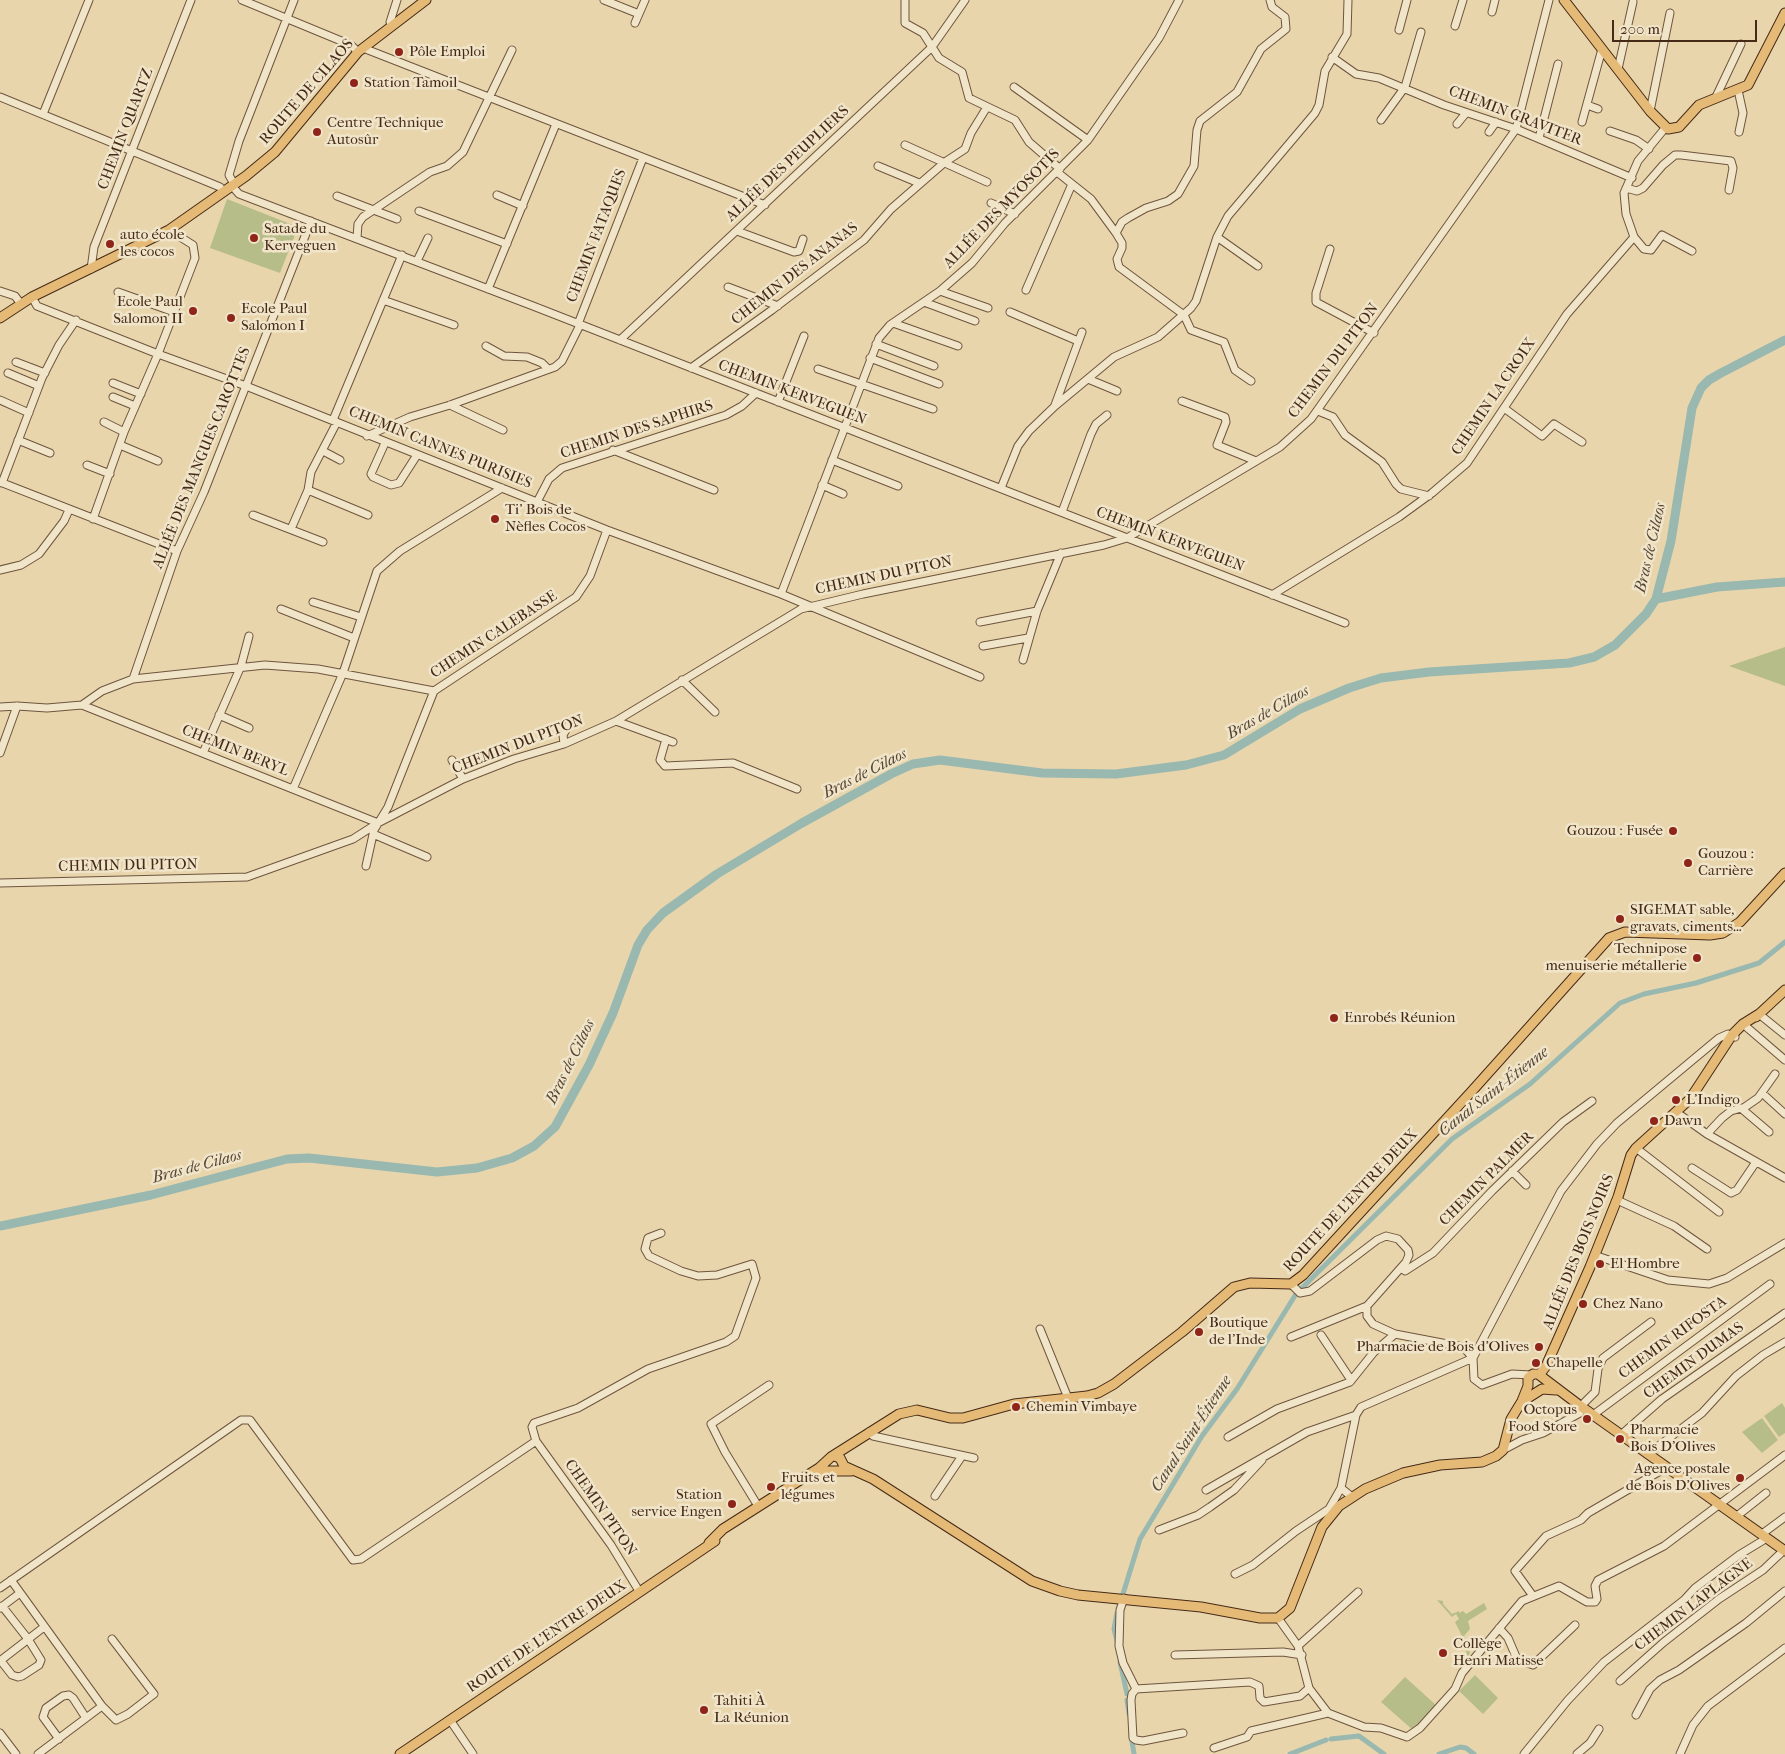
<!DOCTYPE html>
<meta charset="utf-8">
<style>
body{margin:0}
#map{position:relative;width:1785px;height:1754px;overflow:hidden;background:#e8d5ac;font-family:"IM FELL French Canon",serif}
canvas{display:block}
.scale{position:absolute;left:1612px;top:20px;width:145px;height:22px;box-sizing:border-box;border:2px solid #462a18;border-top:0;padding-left:6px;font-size:15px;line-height:18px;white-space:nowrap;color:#462a18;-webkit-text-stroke:4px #f0e4c9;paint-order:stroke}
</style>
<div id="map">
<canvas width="1785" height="1754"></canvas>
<div class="scale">200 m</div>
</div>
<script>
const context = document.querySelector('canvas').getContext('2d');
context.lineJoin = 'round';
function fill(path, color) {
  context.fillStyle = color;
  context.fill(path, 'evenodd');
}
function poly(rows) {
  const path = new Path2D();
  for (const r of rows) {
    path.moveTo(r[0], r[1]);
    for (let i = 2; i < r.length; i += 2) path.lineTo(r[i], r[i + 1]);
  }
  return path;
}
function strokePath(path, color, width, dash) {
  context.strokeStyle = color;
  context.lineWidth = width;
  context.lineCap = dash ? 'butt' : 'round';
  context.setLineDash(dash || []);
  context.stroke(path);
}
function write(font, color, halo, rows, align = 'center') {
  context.font = font + ' "IM FELL French Canon",serif';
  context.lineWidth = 5;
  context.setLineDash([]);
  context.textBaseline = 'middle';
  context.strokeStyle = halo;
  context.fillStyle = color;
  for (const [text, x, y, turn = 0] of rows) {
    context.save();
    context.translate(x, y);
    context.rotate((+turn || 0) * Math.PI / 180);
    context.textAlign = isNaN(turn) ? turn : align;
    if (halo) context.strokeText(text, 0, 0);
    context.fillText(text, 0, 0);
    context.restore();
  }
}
fill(poly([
 [227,199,298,227,280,273,210,248],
 [1785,647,1785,686,1729,666],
 [1782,1403,1785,1408,1785,1433,1779,1437,1764,1416],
 [1762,1418,1778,1440,1762,1453,1742,1432],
 [1437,1600,1443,1601,1443,1604,1452,1614,1459,1611,1459,1613,1463,1611,1466,1614,1484,1603,1487,1609,1468,1621,1470,1629,1464,1636,1468,1651,1470,1652,1468,1659,1462,1636,1455,1622,1459,1619,1456,1614,1452,1617],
 [1475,1675,1498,1698,1483,1714,1459,1691],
 [1405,1677,1437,1706,1414,1731,1381,1702]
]), '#b6bd89');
strokePath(poly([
 [1302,1288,1452,1139,1530,1084,1620,1003,1644,994,1696,983,1759,963,1785,942],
 [1123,1594,1140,1539,1202,1436,1237,1389,1296,1294],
 [1117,1641,1114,1629,1117,1613],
 [1120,1662,1127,1694],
 [1127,1700,1129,1714],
 [1131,1735,1134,1754],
 [1331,1739,1359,1736,1384,1754],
 [1290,1754,1326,1740],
 [1439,1754,1460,1747,1466,1748,1474,1754]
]), '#98b8b0', 5);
strokePath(poly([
 [1656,599,1717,587,1785,582],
 [0,1226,151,1195,287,1159,309,1158,437,1172,477,1168,512,1158,534,1146,555,1127,589,1065,613,1013,638,945,647,930,663,913,717,874,802,823,891,774,913,764,940,760,1042,773,1116,774,1186,765,1224,755,1300,709,1349,688,1381,678,1429,672,1569,663,1594,657,1615,645,1646,614,1656,599,1671,541,1692,408,1701,388,1709,380,1721,373,1785,340]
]), '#98b8b0', 9);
const minor = poly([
 [242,0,351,45,358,52],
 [604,0,639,14],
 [905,0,905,23,923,33,939,58,962,72,969,98,1015,120,1029,142,1060,169],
 [1492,12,1495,0],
 [635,23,645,0],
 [392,24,390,22,397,0],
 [1455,26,1463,0],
 [1399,30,1407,0],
 [363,48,765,205],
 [1332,57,1356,74,1379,78,1444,105,1516,129,1632,178],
 [1618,69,1633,2],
 [1014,87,1088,140],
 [1738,90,1743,113,1739,132],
 [0,97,220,187,224,192],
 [1715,99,1741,44],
 [1587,105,1598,109],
 [1650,111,1670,13],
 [43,114,89,0],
 [1381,120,1405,87,1421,32],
 [1582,122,1602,49],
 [1457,124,1466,113],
 [1666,127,1638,161,1624,193,1626,214,1634,237,1644,249,1651,250,1662,235,1692,251],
 [1610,131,1636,140,1649,149],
 [1489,132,1496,122],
 [1539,138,1558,64],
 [905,145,987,182],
 [878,166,919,183],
 [1057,172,1091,199,1116,233,1122,243,1122,248,1117,259,1119,267,1184,315,1191,330,1224,342,1235,370,1251,381],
 [234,184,229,175,239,141,294,0],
 [232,186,239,194,533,306,1345,623],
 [1626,188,1637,191,1643,188,1663,165,1675,155,1681,155,1731,161,1733,168,1729,190],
 [497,195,523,206],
 [337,196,397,219],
 [991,203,1015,214],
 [419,211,507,244],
 [737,231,794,252,799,251,803,239],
 [1116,233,1122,222,1128,218,1146,208,1168,201,1178,194,1194,166,1197,130,1200,121,1237,92,1261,49,1286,29,1285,17,1272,7,1270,0],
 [1217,237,1258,266],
 [357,238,358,224,363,217,430,172,447,166,463,152,512,50],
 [1330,249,1316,293,1316,302,1374,333],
 [417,261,428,238],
 [91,269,94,247,191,0],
 [728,287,778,306],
 [488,289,556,124],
 [1026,290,1072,184],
 [0,291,15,296,21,304],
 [940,291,988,308],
 [118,292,174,312],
 [32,297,37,306,158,354,246,386,607,530,781,594,980,677],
 [383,300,454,325],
 [924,302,975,321],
 [1010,312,1078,341],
 [893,323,958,346],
 [578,324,643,158],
 [620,340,932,47,965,0],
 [876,344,934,366],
 [486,346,504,356,527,357,542,363,548,369],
 [870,358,939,384],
 [16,362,45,373],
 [691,368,772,310,864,240,891,209,945,162,965,149,971,133,987,107],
 [818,369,933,409],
 [8,373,39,386],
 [1088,379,1117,391],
 [113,383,141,394],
 [113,397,135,406],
 [0,400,29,413],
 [1182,401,1225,417,1226,422,1217,445,1256,461],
 [778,402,804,336],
 [450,405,503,430],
 [1055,405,1082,332],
 [1504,408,1542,436,1554,424,1582,442],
 [1318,411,1333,417,1345,435,1382,462,1396,484,1401,489,1429,496],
 [333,420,402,255],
 [104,422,124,432],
 [367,436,410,417,450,405,555,367,562,361,580,325],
 [18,440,50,453],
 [385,443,371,474,373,477,391,485,399,483,417,455],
 [120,445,158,461],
 [613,450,714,490],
 [323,451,340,460],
 [832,460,898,486],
 [87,465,110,474],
 [0,482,177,551],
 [2,483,42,378,59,345,76,320],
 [822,485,843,494],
 [1001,488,1018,446,1029,431,1055,406,1114,357,1158,337,1191,308,1196,301,1217,237,1228,216,1315,113,1319,105,1325,71,1347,34,1348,0],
 [308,490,368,515],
 [537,502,549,479,562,468,726,415,742,406,756,393],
 [1062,512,1091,434,1096,424,1107,415],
 [253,515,323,542],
 [93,519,124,432,158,354,195,258,193,245,169,230],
 [291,529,308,490,311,472,337,422],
 [0,570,21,565,39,554,64,521,69,510],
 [781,594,879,338,890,325,940,291,972,263,1005,223,1088,140,1159,38,1179,0],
 [1272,595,1399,517,1432,493,1467,463,1567,314,1634,237],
 [313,602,361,617],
 [281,609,354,638],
 [980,622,1037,611],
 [983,646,1028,638],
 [1023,660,1037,611,1061,553],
 [133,679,177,551,204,492,311,221],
 [682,680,715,712],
 [82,705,378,823],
 [0,707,17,706,47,708,82,705,102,691,133,679,265,665,318,669,434,691],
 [219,715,249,728],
 [616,721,673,742],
 [666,739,660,760,665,766,733,763,797,789],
 [564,744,563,735,570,723],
 [0,753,17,706],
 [203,753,241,666,249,636],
 [452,760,463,779],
 [293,789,343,673,377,571,400,551,502,488],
 [373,834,427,857],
 [366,866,374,830,388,807,434,691,576,597,590,576,607,530],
 [0,883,247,877,353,839,378,823,463,779,514,759,564,744,616,721,801,609,863,594,1104,545,1127,538,1280,447,1311,419,1516,129,1549,0],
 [1759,1014,1785,1035],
 [1743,1024,1785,1060],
 [1762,1093,1785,1114],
 [1742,1109,1769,1132],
 [1676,1112,1707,1134,1785,1178],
 [1707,1134,1722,1118,1731,1111,1745,1107,1758,1098,1775,1074],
 [1636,1148,1719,1212],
 [1692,1168,1731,1193,1737,1190,1756,1162],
 [1512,1171,1526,1185],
 [1617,1200,1674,1226,1707,1249],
 [1594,1255,1668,1280,1709,1284,1727,1278,1785,1243],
 [1401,1268,1405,1271,1433,1253,1492,1191,1563,1122,1592,1101],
 [1291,1284,1300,1293,1310,1291,1377,1240,1386,1236,1398,1239,1408,1250,1409,1255,1406,1262,1367,1306,1367,1316,1373,1324,1395,1334,1463,1347,1473,1358,1474,1379,1482,1385,1512,1374,1531,1375],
 [1040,1329,1068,1398],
 [1321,1335,1351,1380],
 [1291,1337,1367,1306],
 [1593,1415,1770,1284],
 [869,1432,873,1436,974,1458],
 [1621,1435,1662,1399,1785,1313],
 [1228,1437,1277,1409,1350,1382,1374,1352,1395,1334],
 [1503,1450,1522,1440,1543,1433,1580,1413,1584,1403,1595,1392,1598,1369,1603,1358,1651,1322],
 [1648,1454,1702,1413,1736,1376,1763,1355,1785,1342],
 [1206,1490,1307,1432,1356,1415],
 [935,1496,962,1456],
 [1352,1497,1341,1488,1356,1415,1361,1407,1473,1358,1561,1191,1597,1144,1617,1123,1719,1038,1728,1034,1735,1037],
 [758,1506,725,1452,711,1424,769,1385],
 [1737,1516,1766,1493],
 [1159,1530,1198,1515,1210,1507,1234,1490,1262,1460],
 [1762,1534,1785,1517],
 [1235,1574,1253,1565,1296,1531,1329,1509,1341,1488],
 [11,1580,102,1706,116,1720,128,1714,154,1694,112,1639],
 [0,1588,241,1420,250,1420,353,1560,361,1559,536,1441],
 [639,1591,611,1545,536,1441,532,1427,534,1423,578,1408,648,1369,726,1342,735,1336,756,1278,752,1264,717,1275,698,1276,681,1271,649,1256,645,1249,648,1238,661,1233],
 [1533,1596,1515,1571,1546,1536,1581,1520,1588,1513,1667,1467],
 [1124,1598,1120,1610,1119,1646,1123,1663,1136,1689],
 [0,1608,20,1593],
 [1278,1618,1298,1646,1309,1688,1328,1713,1364,1727,1381,1728,1407,1737,1420,1728,1455,1689,1462,1673,1522,1601,1559,1586,1587,1602,1595,1602,1597,1599,1595,1586,1598,1580,1664,1546,1785,1455],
 [1499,1628,1508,1638,1517,1659,1533,1665,1575,1625],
 [1298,1646,1358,1592],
 [1175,1655,1283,1652,1302,1655],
 [0,1661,44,1627],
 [1,1661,12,1675,18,1677,22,1676,39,1665,41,1660,28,1639,2,1606],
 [1620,1681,1664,1642,1719,1599,1763,1570,1784,1550],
 [1136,1689,1250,1682,1259,1686,1260,1698,1264,1702,1300,1696,1309,1688],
 [1136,1689,1132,1694,1131,1700,1133,1738,1136,1740,1143,1741,1183,1733],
 [1636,1715,1650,1689,1660,1680,1679,1670,1746,1623,1785,1591],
 [450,1720,473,1754],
 [0,1733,16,1754],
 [59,1739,43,1717,46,1708,63,1696,69,1695,73,1698,86,1718],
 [1214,1748,1247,1737,1251,1731,1328,1713],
 [38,1754,102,1706],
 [1524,1754,1568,1700,1604,1662,1684,1600,1695,1588,1739,1555,1767,1538],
 [1577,1754,1590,1743,1599,1729],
 [1680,1754,1693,1725,1708,1706,1785,1648]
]);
const major = poly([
 [1564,0,1650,111,1668,129,1679,127,1699,105,1748,85,1785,13],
 [0,318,32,297,169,230,246,176,275,152,358,52,426,0],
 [1756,1017,1785,990],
 [1540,1374,1546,1366,1590,1267,1618,1197,1631,1155,1636,1148,1690,1099,1732,1035,1743,1024,1759,1014],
 [1523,1401,1542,1389,1556,1390],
 [834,1456,840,1458,844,1466,873,1479,1032,1581,1060,1591,1078,1595,1201,1607,1260,1618,1278,1618,1290,1608,1322,1527,1339,1506,1365,1489,1403,1473,1440,1465,1482,1462,1496,1456,1503,1450,1511,1419,1522,1401,1528,1386,1528,1378,1533,1374,1538,1374,1579,1405,1785,1551],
 [813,1476,827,1471,851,1471],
 [709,1543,723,1529,819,1468,831,1457,899,1414,917,1410,950,1418,963,1418,1014,1404,1087,1396,1098,1393,1114,1384,1182,1332,1234,1287,1250,1283,1291,1284,1303,1275,1472,1091,1609,938,1625,932,1710,935,1723,933,1740,922,1785,873],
 [400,1754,715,1541]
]);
strokePath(minor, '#6e553d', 9);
strokePath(major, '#462a18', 11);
strokePath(minor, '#f0e4c9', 7);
strokePath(major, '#e4ba76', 9);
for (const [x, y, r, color] of [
 [399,52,5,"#8f2418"],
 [354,83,5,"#8f2418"],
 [317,132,5,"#8f2418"],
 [254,238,5,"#8f2418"],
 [110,244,5,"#8f2418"],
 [193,311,5,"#8f2418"],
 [231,318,5,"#8f2418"],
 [495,519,5,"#8f2418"],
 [1673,831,5,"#8f2418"],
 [1688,863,5,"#8f2418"],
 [1620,919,5,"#8f2418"],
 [1697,958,5,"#8f2418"],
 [1334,1018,5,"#8f2418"],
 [1676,1100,5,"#8f2418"],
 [1654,1121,5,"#8f2418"],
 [1600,1264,5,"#8f2418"],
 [1583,1304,5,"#8f2418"],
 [1199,1332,5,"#8f2418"],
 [1539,1347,5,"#8f2418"],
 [1536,1363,5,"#8f2418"],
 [1016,1407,5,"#8f2418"],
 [1587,1419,5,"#8f2418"],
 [1620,1439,5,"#8f2418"],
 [1740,1478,5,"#8f2418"],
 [771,1487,5,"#8f2418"],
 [732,1504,5,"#8f2418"],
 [1443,1653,5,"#8f2418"],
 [704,1710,5,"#8f2418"]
]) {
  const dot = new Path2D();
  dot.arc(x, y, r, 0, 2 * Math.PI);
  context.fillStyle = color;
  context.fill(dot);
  strokePath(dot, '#f0e4c9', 2);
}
write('15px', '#462a18', '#f0e4c9', [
 ["Pôle Emploi",409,52],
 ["Station Tamoil",364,83],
 ["Centre Technique",327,123],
 ["Autosûr",327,140],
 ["Satade du",264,229],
 ["Kerveguen",264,246],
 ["auto école",120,235],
 ["les cocos",120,252],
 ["Ecole Paul",183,302,"right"],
 ["Salomon II",183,319,"right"],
 ["Ecole Paul",241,309],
 ["Salomon I",241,326],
 ["Ti' Bois de",505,510],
 ["Nèfles Cocos",505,527],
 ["Gouzou : Fusée",1663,831,"right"],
 ["Gouzou :",1698,854],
 ["Carrière",1698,871],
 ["SIGEMAT sable,",1630,910],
 ["gravats, ciments...",1630,927],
 ["Technipose",1687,949,"right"],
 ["menuiserie métallerie",1687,966,"right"],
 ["Enrobés Réunion",1344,1018],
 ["L'Indigo",1686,1100],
 ["Dawn",1664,1121],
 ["El Hombre",1610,1264],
 ["Chez Nano",1593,1304],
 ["Boutique",1209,1323],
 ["de l'Inde",1209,1340],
 ["Pharmacie de Bois d'Olives",1529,1347,"right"],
 ["Chapelle",1546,1363],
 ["Chemin Vimbaye",1026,1407],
 ["Octopus",1577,1410,"right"],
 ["Food Store",1577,1427,"right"],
 ["Pharmacie",1630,1430],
 ["Bois D'Olives",1630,1447],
 ["Agence postale",1730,1469,"right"],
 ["de Bois D'Olives",1730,1486,"right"],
 ["Fruits et",781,1478],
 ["légumes",781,1495],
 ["Station",722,1495,"right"],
 ["service Engen",722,1512,"right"],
 ["Collège",1453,1644],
 ["Henri Matisse",1453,1661],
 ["Tahiti À",714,1701],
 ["La Réunion",714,1718]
], 'left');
write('15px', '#462a18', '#f0e4c9', [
 ["ROUTE DE CILAOS",307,92,-49],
 ["CHEMIN GRAVITER",1515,116,21],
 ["CHEMIN QUARTZ",126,129,-69],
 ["ALLÉE DES PEUPLIERS",788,164,-43],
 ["ALLÉE DES MYOSOTIS",1002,209,-46],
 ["CHEMIN FATAQUES",597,236,-69],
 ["CHEMIN DES ANANAS",795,274,-38],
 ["CHEMIN DU PITON",1334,361,-53],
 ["CHEMIN KERVEGUEN",792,393,21],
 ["CHEMIN LA CROIX",1494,397,-56],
 ["CHEMIN DES SAPHIRS",637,430,-18],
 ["CHEMIN CANNES PURISIES",440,448,22],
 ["ALLÉE DES MANGUES CAROTTES",202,458,-68],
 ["CHEMIN KERVEGUEN",1170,540,21],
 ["CHEMIN DU PITON",884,576,-12],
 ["CHEMIN CALEBASSE",494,635,-33],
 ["CHEMIN DU PITON",518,745,-21],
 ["CHEMIN BERYL",235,751,22],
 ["CHEMIN DU PITON",128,866,-1],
 ["CHEMIN PALMER",1487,1179,-45],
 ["ROUTE DE L'ENTRE DEUX",1351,1201,-47],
 ["ALLÉE DES BOIS NOIRS",1579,1252,-68],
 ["CHEMIN RIFOSTA",1673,1338,-36],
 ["CHEMIN DUMAS",1694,1361,-36],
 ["CHEMIN PITON",600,1508,55],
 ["CHEMIN LAPLAGNE",1694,1605,-37],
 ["ROUTE DE L'ENTRE DEUX",547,1637,-34]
]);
write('italic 16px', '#564636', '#f0e4c9', [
 ["Bras de Cilaos",1651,548,-77],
 ["Bras de Cilaos",1268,713,-30],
 ["Bras de Cilaos",865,774,-27],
 ["Bras de Cilaos",571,1062,-64],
 ["Canal Saint-Étienne",1494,1092,-38],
 ["Bras de Cilaos",197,1167,-15],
 ["Canal Saint-Étienne",1192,1434,-57]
]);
</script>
